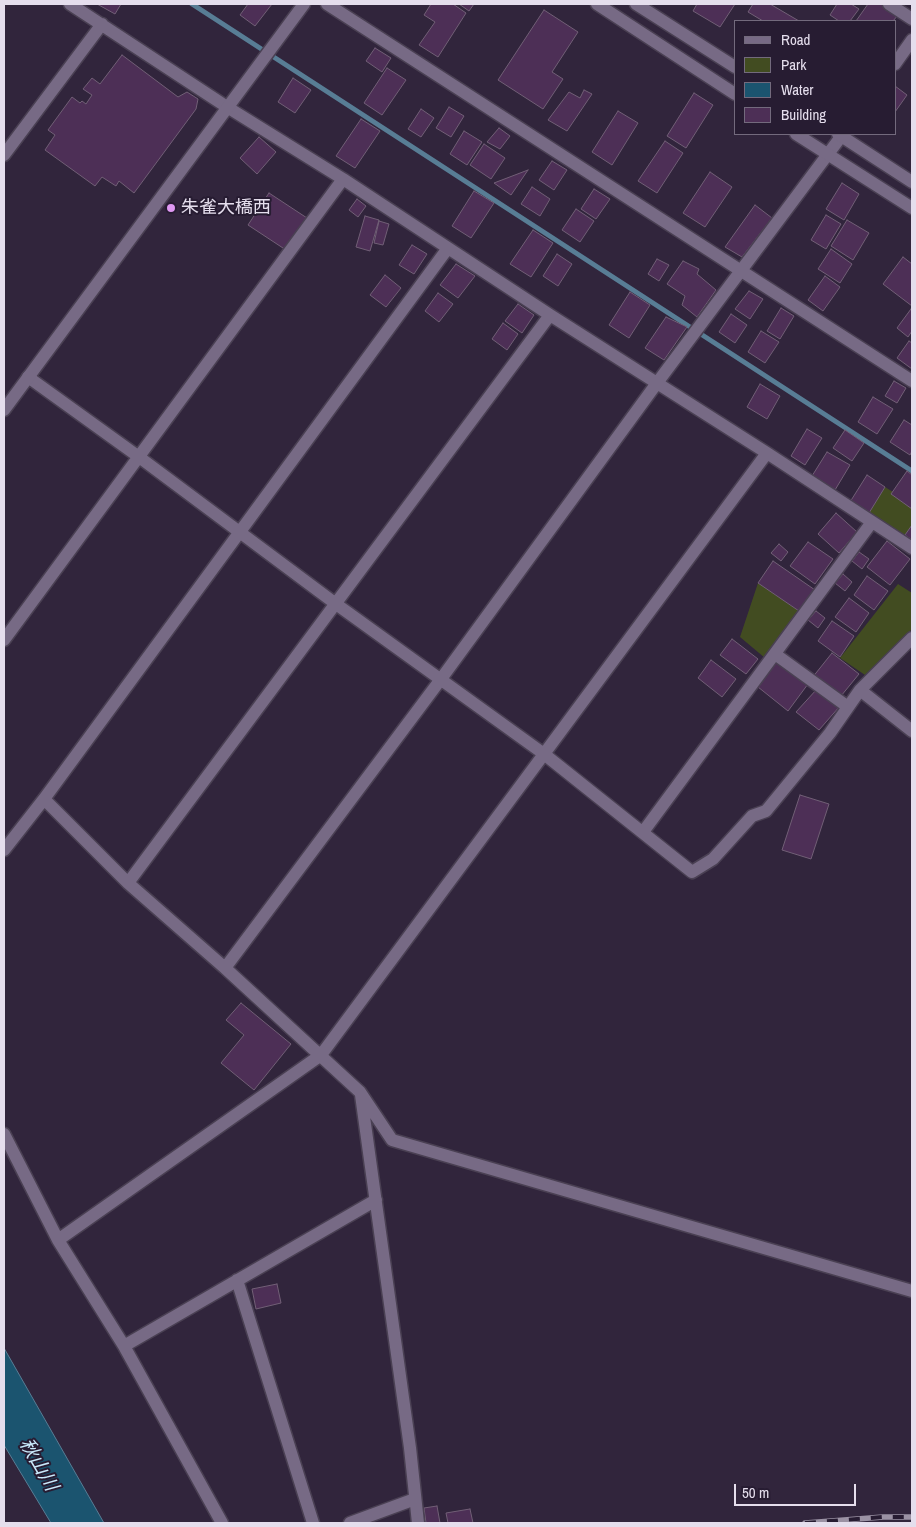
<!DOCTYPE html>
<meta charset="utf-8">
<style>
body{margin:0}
#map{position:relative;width:916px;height:1527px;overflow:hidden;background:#31253c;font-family:"Archivo Narrow",sans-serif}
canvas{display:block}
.frame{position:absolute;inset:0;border:5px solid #e5deed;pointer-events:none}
.legend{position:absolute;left:734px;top:20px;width:162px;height:115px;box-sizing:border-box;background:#271c32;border:1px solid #736a7d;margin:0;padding:6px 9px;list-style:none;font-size:15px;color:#e5deed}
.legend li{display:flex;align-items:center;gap:10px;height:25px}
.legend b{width:25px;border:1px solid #736a7d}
.scale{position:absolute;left:734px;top:1484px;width:122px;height:22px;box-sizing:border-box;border:2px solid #e5deed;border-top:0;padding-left:6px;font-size:15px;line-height:18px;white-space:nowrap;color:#e5deed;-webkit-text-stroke:4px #271c32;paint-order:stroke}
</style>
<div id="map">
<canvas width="916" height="1527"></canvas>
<div class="frame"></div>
<ul class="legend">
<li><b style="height:6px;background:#776a85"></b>Road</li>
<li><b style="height:14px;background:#424c21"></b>Park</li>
<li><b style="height:14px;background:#1b546f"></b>Water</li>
<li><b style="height:14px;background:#4d2f56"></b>Building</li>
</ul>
<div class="scale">50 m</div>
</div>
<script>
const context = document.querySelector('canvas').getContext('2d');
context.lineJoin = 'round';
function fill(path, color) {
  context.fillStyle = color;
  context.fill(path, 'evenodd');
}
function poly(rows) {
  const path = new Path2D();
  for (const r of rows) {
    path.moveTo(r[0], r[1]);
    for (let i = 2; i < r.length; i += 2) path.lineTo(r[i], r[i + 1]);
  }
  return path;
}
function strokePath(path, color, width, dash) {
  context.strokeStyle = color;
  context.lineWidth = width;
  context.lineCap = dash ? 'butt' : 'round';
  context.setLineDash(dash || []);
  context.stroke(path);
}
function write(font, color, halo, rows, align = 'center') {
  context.font = font + ' "Archivo Narrow","Noto Sans JP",sans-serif';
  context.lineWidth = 4;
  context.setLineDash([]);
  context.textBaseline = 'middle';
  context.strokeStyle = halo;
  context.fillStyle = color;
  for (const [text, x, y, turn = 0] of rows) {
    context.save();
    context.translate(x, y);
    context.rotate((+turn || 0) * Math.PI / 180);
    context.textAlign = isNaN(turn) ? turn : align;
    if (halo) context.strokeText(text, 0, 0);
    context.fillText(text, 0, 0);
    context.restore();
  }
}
fill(poly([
 [885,487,912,504,912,525,905,535,869,513],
 [758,583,799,611,765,658,740,637],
 [898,584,912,593,912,629,865,675,840,658]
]), '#424c21');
const water = poly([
 [4,1348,104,1523,51,1523,4,1445,4,1348]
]);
fill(water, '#1b546f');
strokePath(water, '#587d95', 1);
strokePath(poly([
 [192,4,912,471]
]), '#587d95', 5);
const building = poly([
 [97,4,121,4,115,14,97,4],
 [248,4,272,4,255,26,240,15,248,4],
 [431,4,453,4,466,13,438,57,419,45,435,22,424,15,431,4],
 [459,4,474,4,469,11,459,4],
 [697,4,735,4,720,27,693,11,697,4],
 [753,4,770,4,799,21,763,21,748,12,753,4],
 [837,4,851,4,859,9,850,21,839,21,830,15,837,4],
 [868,4,881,4,898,15,893,21,856,21,868,4],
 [544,10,578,32,552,72,563,79,543,109,498,80,544,10],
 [375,48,391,58,382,72,366,61,375,48],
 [122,55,178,97,187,92,198,99,196,109,134,193,119,181,116,186,102,177,95,186,45,150,55,135,48,130,72,97,80,103,82,101,86,104,92,95,83,89,92,78,100,84,122,55],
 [387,68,406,80,382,115,364,103,387,68],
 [293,78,311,90,295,113,278,102,293,78],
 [895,86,907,95,895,112,895,86],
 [584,90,592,94,567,131,548,120,569,92,580,98,584,90],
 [694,93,713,105,686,148,667,136,694,93],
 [449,107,464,116,451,137,436,128,449,107],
 [421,109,434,118,421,137,408,129,421,109],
 [618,111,638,123,612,165,592,152,618,111],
 [361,119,380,131,355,168,336,156,361,119],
 [499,128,510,136,500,149,487,142,499,128],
 [464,131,482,142,467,165,450,154,464,131],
 [259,137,276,152,257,174,240,158,259,137],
 [665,141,683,153,657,193,638,181,665,141],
 [484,144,505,158,491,179,470,165,484,144],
 [552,161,567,170,554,190,539,180,552,161],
 [528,170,511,195,494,183,528,170],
 [710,172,732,187,705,227,683,213,710,172],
 [842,183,859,194,844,220,826,209,842,183],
 [532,187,550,199,540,216,521,204,532,187],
 [594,189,610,199,596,219,581,209,594,189],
 [474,191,494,203,471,238,452,226,474,191],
 [269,193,307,218,286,250,248,225,269,193],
 [357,199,366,206,358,217,349,210,357,199],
 [755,205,772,218,742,257,725,247,755,205],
 [576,209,594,221,580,242,562,230,576,209],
 [826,215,841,224,826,249,811,240,826,215],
 [365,216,379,220,370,251,356,247,365,216],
 [847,220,869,233,853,260,831,246,847,220],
 [379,221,389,224,383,245,374,243,379,221],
 [533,230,553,243,531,277,510,264,533,230],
 [412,245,427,254,414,274,399,265,412,245],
 [831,249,852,264,840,283,818,269,831,249],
 [557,254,572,264,558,286,543,276,557,254],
 [903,257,912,264,912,306,883,284,903,257],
 [657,259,669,265,659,281,648,274,657,259],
 [683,261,699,269,697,274,716,290,697,317,682,305,685,296,667,284,683,261],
 [456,264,475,276,458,298,440,285,456,264],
 [385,275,401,288,386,307,370,295,385,275],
 [825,276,840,287,823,311,808,300,825,276],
 [749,291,763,299,750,319,735,309,749,291],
 [630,292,650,305,629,338,609,325,630,292],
 [438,293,453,304,439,322,425,311,438,293],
 [518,304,534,315,522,333,505,321,518,304],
 [781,308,794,316,780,339,767,331,781,308],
 [911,309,912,310,912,331,908,337,897,328,911,309],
 [731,314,747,325,735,343,719,332,731,314],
 [666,317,687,327,664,360,645,348,666,317],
 [503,323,518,334,507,350,492,339,503,323],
 [761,331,779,342,765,363,748,352,761,331],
 [909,341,912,343,912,369,897,358,909,341],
 [894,381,906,388,897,403,885,396,894,381],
 [760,384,780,396,767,419,747,407,760,384],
 [873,397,893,409,877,434,858,422,873,397],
 [904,420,912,425,912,451,910,455,890,442,904,420],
 [807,429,822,438,805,465,791,456,807,429],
 [845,430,864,443,852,461,833,448,845,430],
 [827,452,850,465,835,490,812,476,827,452],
 [907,471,912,475,912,509,891,494,907,471],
 [867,475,885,487,869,513,850,502,867,475],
 [836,513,857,532,839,553,818,534,836,513],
 [912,525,912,540,905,535,912,525],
 [887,541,910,559,890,585,867,567,887,541],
 [808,542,833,559,815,584,790,566,808,542],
 [779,544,788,552,781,561,771,553,779,544],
 [859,552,869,559,862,569,852,561,859,552],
 [773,561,815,590,799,611,758,583,773,561],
 [843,574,852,582,845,591,835,583,843,574],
 [867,576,888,591,874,610,854,595,867,576],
 [849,598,869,613,856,632,835,617,849,598],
 [816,611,825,618,818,628,808,620,816,611],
 [832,621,854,636,840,657,818,641,832,621],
 [732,639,758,659,746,674,720,655,732,639],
 [832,653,859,674,841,696,812,678,832,653],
 [711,660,736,679,722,697,698,678,711,660],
 [776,661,808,684,788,711,758,687,776,661],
 [817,689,840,706,819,730,796,712,817,689],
 [800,795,829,804,811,859,782,850,800,795],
 [241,1003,291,1044,254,1090,221,1063,244,1035,226,1020,241,1003],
 [277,1284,281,1303,256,1309,252,1289,277,1284],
 [437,1506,440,1523,426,1523,424,1508,437,1506],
 [470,1509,473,1523,448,1523,446,1513,470,1509]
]);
fill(building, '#4d2f56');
strokePath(building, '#715f76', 1);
const minor = poly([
 [70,4,227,107,343,179,550,315,767,453,912,548],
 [327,4,912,381],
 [889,4,912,19],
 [895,64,912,40],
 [4,155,102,24],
 [28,377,139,457,336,604,544,754,692,872,713,859,752,816,766,811,830,733,860,690,912,638],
 [4,640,343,179],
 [775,654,848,707],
 [860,690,912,731],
 [44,799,128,883,225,968,360,1092,392,1140,912,1291],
 [643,832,872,522],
 [4,850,44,799,448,248],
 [128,883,550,315],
 [225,968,441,679,657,383,843,134],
 [361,1095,410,1448,418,1523],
 [4,1134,58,1240,124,1346,222,1523],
 [58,1240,321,1055,767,453],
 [237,1280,313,1523],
 [124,1346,376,1200],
 [350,1523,415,1499]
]);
const tertiary = poly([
 [4,410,304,4]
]);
const secondary = poly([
 [597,4,735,94],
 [636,4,735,67],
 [796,134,912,208],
 [838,134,912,182]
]);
strokePath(minor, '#4a4053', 15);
strokePath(tertiary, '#4a4053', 15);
strokePath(secondary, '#4a4053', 15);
strokePath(minor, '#776a85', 12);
strokePath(tertiary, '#776a85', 12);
strokePath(secondary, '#776a85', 12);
const rail = poly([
 [805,1523,883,1517,912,1517]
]);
strokePath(rail, '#9b92a4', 5.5);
strokePath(rail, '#271c32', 4, [11]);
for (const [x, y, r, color] of [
 [171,208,5,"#df98f2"]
]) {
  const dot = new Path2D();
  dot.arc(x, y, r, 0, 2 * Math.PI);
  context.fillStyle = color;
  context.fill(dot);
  strokePath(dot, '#271c32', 2);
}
write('18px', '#e5deed', '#271c32', [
 ["朱雀大橋西",181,208]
], 'left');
write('italic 19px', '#caeafc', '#271c32', [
 ["秋山川",38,1465,60]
]);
</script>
